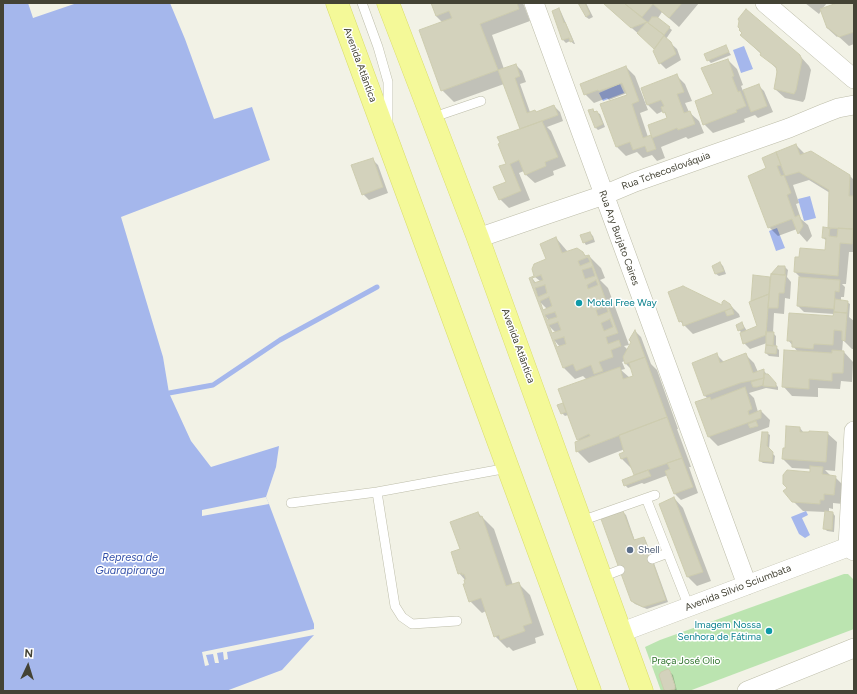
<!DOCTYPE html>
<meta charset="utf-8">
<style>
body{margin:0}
#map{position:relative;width:857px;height:694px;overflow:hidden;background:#f2f2e6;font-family:Figtree,sans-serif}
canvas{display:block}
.frame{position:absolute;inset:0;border:4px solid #444335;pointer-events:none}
.north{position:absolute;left:8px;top:646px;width:40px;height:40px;-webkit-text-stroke:3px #fff;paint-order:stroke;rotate:4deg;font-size:11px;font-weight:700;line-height:16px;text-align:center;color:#444335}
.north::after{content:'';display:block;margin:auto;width:14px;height:18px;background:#444335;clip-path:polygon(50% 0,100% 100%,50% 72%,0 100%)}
</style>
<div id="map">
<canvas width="857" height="694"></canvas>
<div class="frame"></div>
<div class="north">N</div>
</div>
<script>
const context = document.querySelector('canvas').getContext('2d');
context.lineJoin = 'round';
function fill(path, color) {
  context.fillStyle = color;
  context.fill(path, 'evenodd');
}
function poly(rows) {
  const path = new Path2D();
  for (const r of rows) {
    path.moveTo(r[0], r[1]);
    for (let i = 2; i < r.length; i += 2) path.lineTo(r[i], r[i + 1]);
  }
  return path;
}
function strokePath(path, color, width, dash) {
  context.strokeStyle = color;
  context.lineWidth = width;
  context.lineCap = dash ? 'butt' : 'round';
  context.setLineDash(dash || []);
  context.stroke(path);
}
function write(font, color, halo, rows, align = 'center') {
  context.font = font + ' Figtree,sans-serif';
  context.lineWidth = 3;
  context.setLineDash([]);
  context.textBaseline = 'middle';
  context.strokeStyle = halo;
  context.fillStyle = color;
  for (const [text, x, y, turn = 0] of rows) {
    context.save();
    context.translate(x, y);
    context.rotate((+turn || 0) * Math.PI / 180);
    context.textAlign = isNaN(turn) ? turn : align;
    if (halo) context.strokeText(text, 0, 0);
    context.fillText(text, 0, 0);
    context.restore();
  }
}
fill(poly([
 [844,574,848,574,854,580,854,629,689,691,661,691,645,647,660,640]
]), '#bbe4b0');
fill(poly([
 [3,3,28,3,33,18,77,3,170,3,185,39,214,119,252,107,270,160,121,217,163,357,169,393,191,441,211,467,279,446,276,467,266,497,269,504,314,624,314,635,282,670,226,691,3,691],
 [744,46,753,69,741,73,733,50],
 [620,84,624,93,603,101,599,93],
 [810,196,816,218,804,221,798,199],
 [777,228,785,248,776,251,769,231],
 [806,511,808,515,802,518,810,535,805,538,799,534,791,517]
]), '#a5b7ec');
fill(poly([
 [266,497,269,504,202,516,202,510],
 [314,629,314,635,227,652,228,659,224,660,223,652,217,653,219,663,215,663,213,654,206,655,209,665,205,666,202,652]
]), '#f2f2e6');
fill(poly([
 [432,3,523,3,530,21,492,35,504,69,516,65,522,71,526,82,520,84,530,112,535,111,537,112,554,106,560,112,563,121,547,127,551,131,566,166,553,171,554,175,535,183,525,174,524,171,519,173,530,200,509,208,500,199,507,182,507,164,521,130,504,84,454,102,442,90,443,23,436,16],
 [580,3,586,3,593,17,589,19,586,17],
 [606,3,699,3,679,27,662,12,658,18,672,30,666,39,677,49,681,60,666,69,660,63,656,49,611,10],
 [805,3,827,3,822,9,840,3,854,3,854,44,849,46,838,36,837,37,827,28,821,11,819,14],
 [559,9,561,12,575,44,574,44,570,41,566,43,563,40,553,12],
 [741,35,800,56,809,66,811,70,805,99,803,102,785,98,775,89,777,69],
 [726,47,731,55,711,63,708,60],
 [728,60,737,69,743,85,741,86,743,91,758,85,764,91,773,112,758,118,755,115,744,119,745,122,713,133,704,124],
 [626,67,635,76,648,110,640,113,648,137,652,135,669,119,663,111,657,114,645,102,676,75,685,84,692,101,685,103,689,112,699,121,704,133,688,139,686,137,661,147,665,158,657,161,652,155,643,158,637,152,626,156,617,147,602,105,628,95,627,93,609,100,607,98,594,103,585,94],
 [592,110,600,114,605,127,598,130,595,127],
 [796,145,805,154,849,175,854,180,854,252,849,252,846,284,842,284,845,287,844,297,841,297,841,301,847,302,850,304,849,317,854,321,854,349,852,349,843,340,842,352,844,352,853,362,852,382,841,381,840,389,818,388,818,397,792,396,783,386,798,352,788,340,834,317,834,314,804,312,798,306,802,279,795,272,826,251,827,241,823,238,829,229,830,193,809,180,793,185,799,203,796,204,801,219,808,225,812,236,807,242,799,233,797,229,778,236,769,227,767,169],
 [372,159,378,165,388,193,369,200,363,194],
 [590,233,593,236,595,242,586,245,584,242],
 [556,238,568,252,582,252,590,260,589,256,601,268,605,278,600,280,608,288,629,345,624,346,628,350,636,332,641,337,651,364,657,370,678,429,677,429,691,467,689,467,698,493,681,500,675,494,668,475,644,484,642,483,628,488,625,485,635,476,632,468,631,468,622,459,620,455,626,452,625,449,589,463,577,451,580,441,578,439,568,415,565,416,562,413,563,404,566,407,587,380,583,376,575,379,563,367,560,347,554,340,556,333,548,325,549,320,544,315,547,309,539,301,532,278,536,283,540,281,535,277,547,259],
 [625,361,626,364,632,370,634,377,630,378,621,370,625,369,622,362],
 [720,263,723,266,726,274,719,276,716,274,713,266],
 [785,267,788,270,787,277,791,282,790,299,785,298,784,314,774,313,773,333,776,336,776,347,779,350,779,357,769,356,766,353,767,343,750,349,744,343,742,333,739,330,742,323,747,331,759,327,752,302,754,276,770,278,771,274],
 [729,304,739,314,740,317,693,334,680,321],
 [745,354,754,363,758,372,764,371,778,387,778,390,766,388,749,393,754,398,758,412,761,411,770,420,769,427,718,446,709,437,697,403,708,399,705,396,693,364,717,355,724,362],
 [800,428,804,433,827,433,837,442,835,471,825,470,831,476,835,477,844,486,843,504,833,503,833,509,829,508,829,512,833,513,835,516,834,532,827,531,825,529,826,512,803,511,793,501,811,473,811,469,792,468,783,459,786,449],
 [767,433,770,435,769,450,775,456,774,464,763,463,760,461],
 [674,498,683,508,711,581,697,586,688,577,660,504],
 [623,512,626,515,635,541,644,538,646,541,668,602,647,609,635,604,632,601],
 [478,513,494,529,513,585,518,583,530,595,544,635,535,638,536,643,513,651,509,647,507,648,495,636,486,611,482,613,470,601,465,580,459,573,461,550],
 [668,670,673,675,677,691,667,691,665,689]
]), '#0003');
strokePath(poly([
 [169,393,213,385,280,340,377,287]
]), '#a5b7ec', 5);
const building = poly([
 [431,3,517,3,519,9,480,24,498,70,441,91,419,30,452,18,449,11,436,16,431,3],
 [578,3,585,3,590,14,586,17,578,3],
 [605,3,624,3,647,22,631,28,604,4,605,3],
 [626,3,682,3,669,18,653,4,642,17,625,4,626,3],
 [837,3,854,3,854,32,839,37,828,28,827,28,820,9,837,3],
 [559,8,564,23,565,22,573,41,570,42,569,38,562,40,552,11,559,8],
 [746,9,800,55,802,60,796,90,794,94,774,89,777,72,776,67,760,55,761,53,740,35,742,33,739,30,740,29,738,27,739,21,738,19,746,9],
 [652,17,657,17,670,27,664,35,648,23,652,17],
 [647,22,664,35,654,49,637,33,647,22],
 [664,36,671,42,676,54,659,64,653,51,664,36],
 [726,45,729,52,707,61,704,54,726,45],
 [728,59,734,76,732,77,738,92,740,91,746,106,736,110,737,112,703,125,695,101,713,94,701,68,728,59],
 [516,64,520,76,515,78,527,113,535,110,536,112,554,105,558,115,520,129,498,70,516,64],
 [626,66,639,101,632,104,643,138,651,135,656,149,647,152,645,146,633,150,630,142,616,147,600,104,627,95,622,83,599,91,598,90,584,95,580,84,626,66],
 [677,74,684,92,677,94,684,113,690,111,695,124,678,130,677,128,652,138,648,125,667,118,665,112,663,113,661,107,664,106,661,100,647,105,641,88,677,74],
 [759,84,767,106,751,112,743,90,759,84],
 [593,109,594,112,597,111,603,124,595,128,588,110,593,109],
 [542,121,558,157,545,162,546,166,525,175,519,160,510,164,521,191,499,200,493,187,506,182,499,166,506,164,498,144,500,143,497,137,542,121],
 [796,144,800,155,811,151,850,175,849,196,854,196,853,229,828,228,829,190,799,172,785,176,776,152,796,144],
 [776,152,781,165,777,166,781,176,784,175,791,193,787,195,795,217,799,215,803,226,798,234,792,219,768,228,748,176,766,168,762,158,776,152],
 [373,158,383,187,362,195,351,165,373,158],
 [823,227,830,228,829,236,837,237,838,228,853,229,852,244,840,243,838,276,794,272,795,257,799,257,800,248,825,250,826,238,822,238,823,227],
 [590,232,593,239,583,243,580,235,590,232],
 [556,237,562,253,577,248,583,252,585,256,589,255,618,333,606,337,608,344,619,340,621,346,611,350,613,357,599,362,603,371,594,374,591,365,576,371,573,364,563,368,529,278,534,276,532,269,534,264,546,259,540,244,556,237],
 [588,257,590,262,580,266,578,261,588,257],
 [592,267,595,276,585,279,582,270,592,267],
 [541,275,543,280,534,283,532,278,541,275],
 [596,280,598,285,588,289,587,285,596,280],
 [545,285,547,293,538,297,535,288,545,285],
 [549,297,552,306,543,310,540,301,549,297],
 [606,306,608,312,598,316,596,310,606,306],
 [555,312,557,317,547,320,545,315,555,312],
 [610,319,613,327,604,331,601,323,610,319],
 [558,322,561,330,552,333,549,325,558,322],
 [564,337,566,344,557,347,554,340,564,337],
 [720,262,724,271,715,274,712,266,720,262],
 [778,266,785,266,785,275,771,274,778,266],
 [771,274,786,275,784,293,779,293,778,308,768,308,771,274],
 [753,275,770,277,769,294,751,301,753,275],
 [799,277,840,280,839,292,835,291,834,309,797,306,799,277],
 [683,286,722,305,722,302,724,300,730,304,732,308,683,326,682,321,679,322,668,292,683,286],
 [769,294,766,335,743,344,740,333,757,326,749,302,769,294],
 [835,299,848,301,847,313,834,312,835,299],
 [732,308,734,314,727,316,725,311,732,308],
 [834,312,847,313,845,341,842,340,842,331,834,330,833,345,814,344,813,349,792,347,792,341,787,341,789,313,833,316,834,312],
 [742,322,744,328,738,331,736,325,742,322],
 [635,330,645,357,625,364,623,357,631,342,629,340,635,330],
 [766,332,774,332,773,346,766,345,766,332],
 [766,345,777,346,776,354,765,353,766,345],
 [784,350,832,353,832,350,844,351,843,373,832,373,832,381,809,379,809,389,782,387,784,350],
 [717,353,720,363,746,353,753,373,764,369,764,378,740,383,704,396,692,363,717,353],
 [645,357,667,417,576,452,575,442,590,436,589,434,577,440,558,389,620,367,623,379,633,376,629,363,645,357],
 [764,374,768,374,776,383,776,387,763,386,764,374],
 [764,378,763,385,757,387,753,387,751,382,764,378],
 [745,387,752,409,748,411,749,415,761,410,761,418,708,437,695,402,710,397,711,400,745,387],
 [563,403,566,412,561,414,557,405,563,403],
 [667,417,682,458,634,475,627,457,621,459,619,454,624,452,619,435,667,417],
 [756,421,758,426,750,428,748,424,756,421],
 [786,426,800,427,800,432,809,432,809,431,828,432,826,462,782,459,783,448,785,448,786,426],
 [762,432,768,432,767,446,773,452,772,462,759,461,762,432],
 [682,458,693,487,674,494,665,471,670,469,667,463,682,458],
 [810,466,823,467,822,474,836,476,834,495,824,494,824,500,820,500,820,504,792,502,783,491,787,488,783,484,783,475,787,470,810,472,810,466],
 [648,470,651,476,624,486,622,480,648,470],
 [674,497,703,572,687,577,659,504,674,497],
 [623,511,634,540,644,537,666,600,643,607,631,601,601,519,623,511],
 [825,511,833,512,832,530,823,529,825,511],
 [478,512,480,517,482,516,506,586,519,582,532,623,523,626,525,631,500,640,499,635,494,637,481,598,469,602,463,584,465,584,464,580,466,579,464,574,462,575,462,573,458,574,451,552,460,549,450,522,478,512],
 [668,669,670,671,675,686,675,689,667,691,664,690,659,675,661,672,668,669]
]);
fill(building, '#d3d2bc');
strokePath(building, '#cdccaf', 1);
const service = poly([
 [362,3,378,47,388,82,388,121],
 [431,118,481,101],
 [377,492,395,606,402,617,412,624,457,621],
 [646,498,689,607],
 [291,503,377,492,508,468],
 [581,521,655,495],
 [652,559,668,553],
 [602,577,620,570]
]);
const minor = poly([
 [534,3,747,585],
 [765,3,854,79],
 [478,238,539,217,604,195,635,182,789,128,825,113,838,108,854,105],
 [848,547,854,431],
 [622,632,848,547,854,551],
 [747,691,854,648]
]);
const primary = poly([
 [337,3,590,691],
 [388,3,478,238,642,691]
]);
strokePath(service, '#bdbda9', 10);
strokePath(minor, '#bdbda9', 20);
strokePath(primary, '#d9dd69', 23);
strokePath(service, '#fff', 9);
strokePath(minor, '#fff', 19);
strokePath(primary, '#f4f998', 22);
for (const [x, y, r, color] of [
 [579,303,4,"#0f9aa8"],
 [630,550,4,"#5c6f8a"],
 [769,631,4,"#0f9aa8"]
]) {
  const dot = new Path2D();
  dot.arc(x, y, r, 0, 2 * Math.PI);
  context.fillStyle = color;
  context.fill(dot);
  strokePath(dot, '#fff', 1.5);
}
write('10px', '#444335', '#fff', [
 ["Avenida Atlântica",360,65,70],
 ["Rua Tchecoslováquia",666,171,-20],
 ["Rua Ary Burjato Caires",619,238,70],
 ["Avenida Atlântica",518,346,70],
 ["Avenida Silvio Sciumbata",738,588,-21]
]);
write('10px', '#0d838f', '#fff', [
 ["Motel Free Way",587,303],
 ["Imagem Nossa",761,625,"right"],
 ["Senhora de Fátima",761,637,"right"]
], 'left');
write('10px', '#4e5e75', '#fff', [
 ["Shell",638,550]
], 'left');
write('10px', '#2f732c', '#fff', [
 ["Praça José Olio",686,661]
]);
write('italic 11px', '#3451aa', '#fff', [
 ["Represa de",130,558],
 ["Guarapiranga",130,571]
]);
</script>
